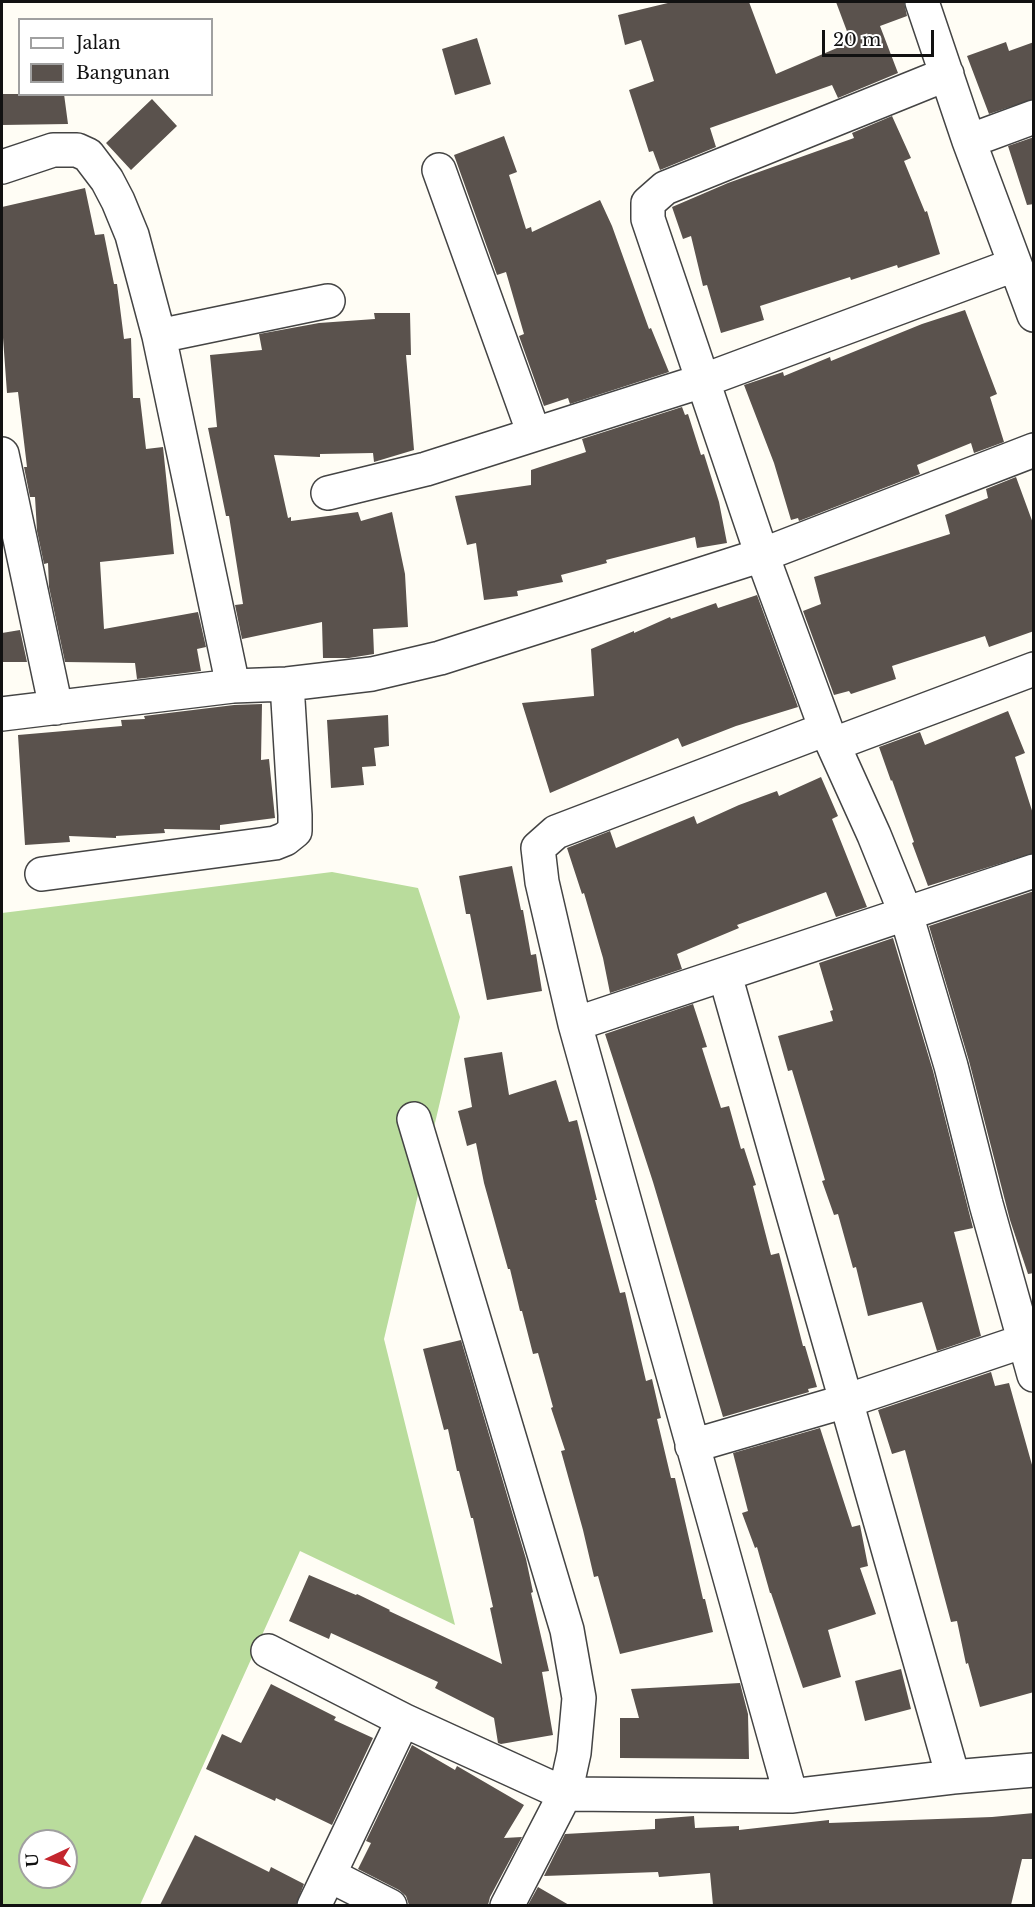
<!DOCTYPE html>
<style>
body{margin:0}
#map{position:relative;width:1035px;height:1907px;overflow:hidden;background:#fffdf5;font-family:"Libre Baskerville",serif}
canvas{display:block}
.frame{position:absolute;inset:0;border:3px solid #111;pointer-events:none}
.legend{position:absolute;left:18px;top:18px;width:195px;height:78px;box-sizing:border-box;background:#fff;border:2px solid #a0a0a0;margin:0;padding:8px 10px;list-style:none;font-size:18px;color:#111}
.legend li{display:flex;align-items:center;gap:12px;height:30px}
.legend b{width:30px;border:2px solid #a0a0a0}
.north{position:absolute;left:18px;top:1829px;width:60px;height:60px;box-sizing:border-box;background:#fff;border:2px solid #a0a0a0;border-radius:50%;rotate:266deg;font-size:16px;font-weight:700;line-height:24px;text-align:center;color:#111}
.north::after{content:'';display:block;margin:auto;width:21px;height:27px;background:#c4262e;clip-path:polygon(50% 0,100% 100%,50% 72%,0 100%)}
.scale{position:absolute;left:822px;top:30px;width:112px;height:27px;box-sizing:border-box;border:3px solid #111;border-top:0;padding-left:8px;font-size:18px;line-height:21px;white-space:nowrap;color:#111;-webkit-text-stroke:4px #fff;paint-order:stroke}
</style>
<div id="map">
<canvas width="1035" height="1907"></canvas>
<div class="frame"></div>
<ul class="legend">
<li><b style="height:8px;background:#fff"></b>Jalan</li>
<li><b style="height:16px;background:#5a524d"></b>Bangunan</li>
</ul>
<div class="north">U</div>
<div class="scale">20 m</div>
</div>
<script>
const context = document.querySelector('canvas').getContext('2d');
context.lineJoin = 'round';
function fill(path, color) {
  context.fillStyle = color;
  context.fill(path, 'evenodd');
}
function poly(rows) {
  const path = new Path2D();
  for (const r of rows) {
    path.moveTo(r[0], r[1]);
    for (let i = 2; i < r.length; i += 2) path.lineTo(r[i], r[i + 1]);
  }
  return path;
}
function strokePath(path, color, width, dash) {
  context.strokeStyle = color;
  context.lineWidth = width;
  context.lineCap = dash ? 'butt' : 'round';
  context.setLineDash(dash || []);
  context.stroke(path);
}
fill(poly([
 [332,872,418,888,460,1017,384,1339,455,1625,300,1551,140,1905,2,1905,2,913],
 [30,1841,66,1841,66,1877,30,1877]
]), '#b9dc9c');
fill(poly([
 [672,2,749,2,776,74,851,42,836,2,904,2,907,16,880,26,898,73,838,98,832,85,710,128,716,147,660,170,653,151,649,152,629,90,654,81,641,40,625,45,618,15],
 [477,38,491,84,455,95,442,49],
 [1006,42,1009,51,1034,42,1034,99,989,114,967,56],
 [2,94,64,94,68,124,2,125],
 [152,99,177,126,131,170,106,143],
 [892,116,911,158,904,161,925,212,927,211,940,254,898,268,897,265,851,280,850,277,760,306,764,320,721,333,707,285,703,286,691,236,683,239,672,207,728,183,854,138,852,133],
 [504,136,517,172,509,175,526,229,531,227,532,232,600,200,612,226,649,329,651,328,669,372,570,404,568,398,544,406,519,336,524,334,506,272,497,275,454,155],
 [1034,137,1034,204,1027,205,1008,146],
 [85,188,95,235,104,234,114,284,117,284,124,339,131,338,133,398,140,398,146,449,163,447,174,554,100,562,104,629,198,612,206,647,197,649,201,671,137,679,135,663,65,662,49,587,48,563,44,564,37,531,35,497,30,497,24,467,27,467,18,392,7,393,2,324,2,207],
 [965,310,997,394,990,397,1004,442,974,453,971,443,917,465,920,474,799,521,798,518,791,520,774,463,744,385,783,372,784,376,830,357,831,361,922,324],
 [374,313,410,313,411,355,406,355,414,450,374,462,373,453,320,454,320,457,274,455,288,518,291,517,291,521,358,512,361,521,392,512,405,574,408,627,373,629,374,654,349,658,323,658,322,622,242,639,235,605,243,604,229,516,226,516,208,428,217,427,210,355,262,350,259,334,319,323,375,319],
 [682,407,685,415,688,414,701,455,704,454,719,502,727,543,697,548,695,537,606,560,607,563,561,575,563,582,517,591,518,596,484,600,476,543,467,545,455,496,531,485,531,470,586,452,582,439],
 [1016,477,1034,526,1034,631,989,647,985,636,892,666,896,679,851,694,849,691,834,695,803,611,821,604,814,577,950,534,945,515,988,498,986,489],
 [757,595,798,707,736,726,682,747,678,738,550,793,522,703,594,696,591,649,634,631,634,633,670,617,671,619,716,603,718,608],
 [20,630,27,662,2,662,2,633],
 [262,704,261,760,269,759,275,818,220,825,220,830,164,829,165,833,116,836,116,838,69,836,70,842,25,845,18,735,122,726,121,720,145,719,144,716,234,705],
 [1008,711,1025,753,1015,757,1034,817,1034,853,928,886,912,843,914,842,892,780,891,781,879,747,920,732,925,745],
 [388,715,389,746,374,748,376,766,362,767,364,785,331,788,327,720],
 [821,777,838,816,832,819,867,907,836,917,826,892,737,925,739,928,677,954,682,969,610,993,603,958,584,893,582,894,567,848,610,831,616,848,694,816,697,824,739,805,777,791,779,796],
 [512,866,521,910,523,910,531,955,536,954,542,991,487,1000,470,914,466,914,459,876],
 [1034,891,1034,1273,1028,1274,1010,1220,969,1061,929,926],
 [893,938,933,1071,973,1228,954,1232,981,1336,937,1351,922,1302,868,1316,856,1267,853,1268,838,1214,834,1215,822,1181,825,1180,792,1070,788,1071,778,1036,833,1021,830,1011,833,1010,819,963],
 [693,1004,707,1047,702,1048,721,1108,729,1106,741,1149,744,1148,756,1185,753,1186,771,1255,779,1253,803,1346,805,1346,817,1387,808,1389,809,1392,723,1417,653,1182,605,1034],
 [502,1052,509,1095,556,1080,569,1122,577,1120,597,1200,595,1200,620,1293,625,1292,646,1381,652,1379,661,1418,657,1419,671,1478,675,1478,703,1599,705,1599,713,1632,620,1654,598,1576,594,1577,583,1530,561,1451,565,1450,551,1408,553,1407,538,1353,533,1354,522,1311,520,1311,510,1269,508,1269,484,1183,476,1143,467,1146,458,1111,472,1107,464,1058],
 [461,1340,526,1559,533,1592,531,1593,549,1671,542,1672,553,1735,501,1744,498,1743,494,1718,435,1688,438,1682,331,1633,329,1639,289,1621,309,1575,356,1595,357,1594,390,1610,389,1611,502,1664,490,1608,493,1607,473,1518,471,1518,459,1471,457,1471,448,1429,444,1430,423,1349],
 [991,1372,995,1386,1009,1383,1034,1472,1034,1692,980,1707,968,1663,966,1664,957,1621,951,1622,905,1450,892,1454,878,1410],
 [820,1428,852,1527,860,1525,868,1566,860,1568,876,1614,828,1630,841,1677,803,1688,771,1593,770,1593,757,1547,755,1548,742,1513,748,1511,733,1453],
 [901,1669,911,1709,865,1721,855,1681],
 [740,1683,748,1714,749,1759,620,1758,620,1718,639,1718,631,1689],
 [271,1684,336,1717,334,1720,373,1738,332,1825,276,1798,275,1801,206,1769,222,1734,241,1743],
 [412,1745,455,1770,457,1766,524,1805,504,1838,522,1837,490,1897,488,1905,409,1905,406,1896,399,1890,358,1869,371,1843,366,1841],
 [1034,1813,1034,1859,1022,1859,1011,1905,713,1905,710,1873,659,1877,658,1872,544,1876,565,1834,655,1829,655,1819,694,1816,695,1828,739,1826,739,1830,829,1820,829,1823,992,1817],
 [195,1835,269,1872,271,1867,304,1884,296,1905,160,1905],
 [538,1887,569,1905,528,1905]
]), '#5a524d');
const street = poly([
 [922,2,969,141,1034,315],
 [947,74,665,188,648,203,648,219,762,555,826,729,874,835,906,914,951,1066,986,1204,1034,1375],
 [969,141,1034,117],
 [2,167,53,150,77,150,88,155,107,180,118,201,132,235,159,336,233,686],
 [439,170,534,434],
 [159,336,328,301],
 [2,454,56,708],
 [328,493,426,469,702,381,1014,265],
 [2,714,233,686,287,684,372,674,440,658,762,555,1034,450],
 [834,744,1034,669],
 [42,874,275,843,285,839,295,831,295,815,287,684],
 [725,975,953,1777,1034,1770],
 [575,1024,542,882,538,848,556,832,826,729],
 [414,1119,567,1630,579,1698,574,1753,565,1794,791,1796],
 [692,1446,846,1401,1024,1341],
 [268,1651,403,1720,565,1794,507,1906],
 [953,1777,791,1796,575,1024,1034,871],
 [329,1875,390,1906],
 [314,1906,403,1720]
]);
strokePath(street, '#444', 36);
strokePath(street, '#fff', 33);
</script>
